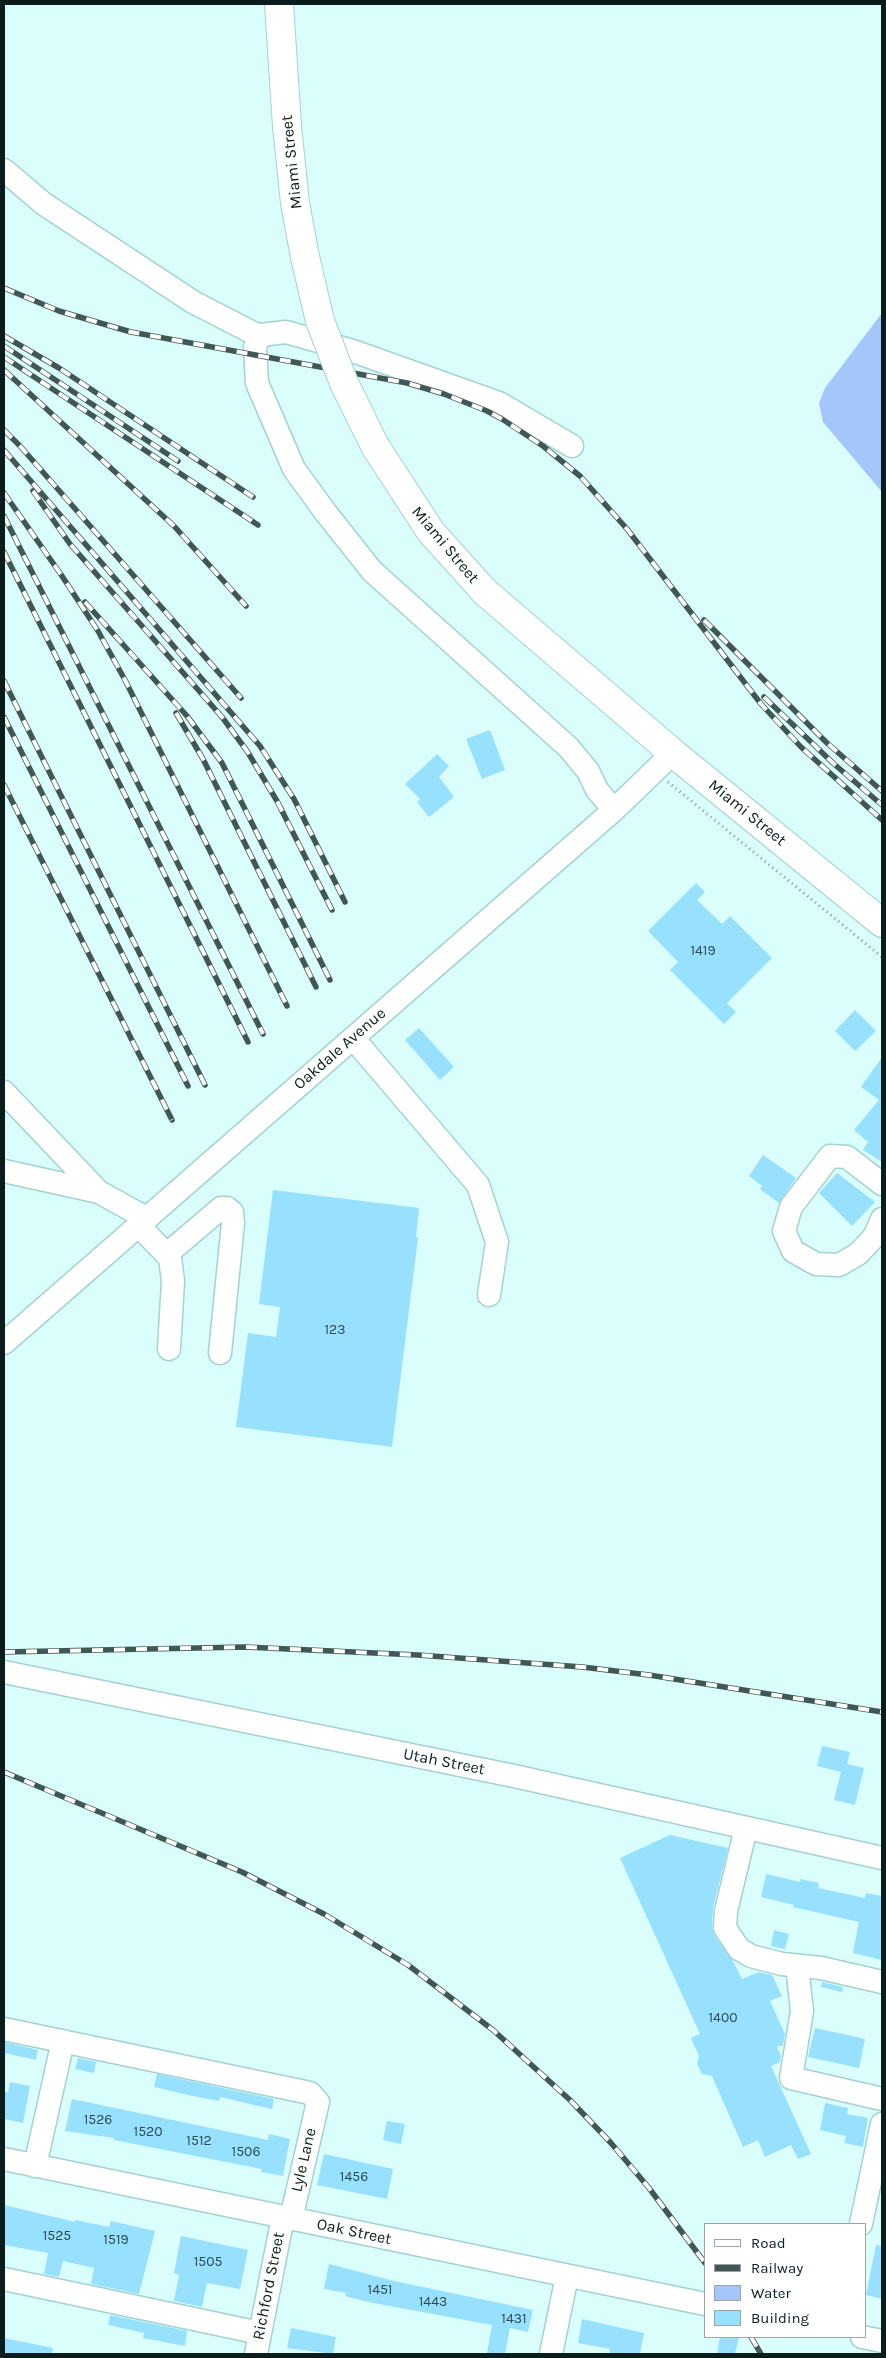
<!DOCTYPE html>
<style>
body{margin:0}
#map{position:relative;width:886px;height:2358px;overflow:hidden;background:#d9fefb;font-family:Karla,sans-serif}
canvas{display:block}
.frame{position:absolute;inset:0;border:5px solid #0a1c1b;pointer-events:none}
.legend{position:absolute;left:704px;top:2223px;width:162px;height:115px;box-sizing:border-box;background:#fff;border:1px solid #9da4a4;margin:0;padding:6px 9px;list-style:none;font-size:15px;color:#0a1c1b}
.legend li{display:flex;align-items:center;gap:10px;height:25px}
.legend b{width:25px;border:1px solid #9da4a4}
</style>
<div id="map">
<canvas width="886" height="2358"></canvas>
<div class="frame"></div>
<ul class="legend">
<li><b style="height:6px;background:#fff"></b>Road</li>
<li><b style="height:6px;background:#405756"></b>Railway</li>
<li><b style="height:14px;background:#a5c6fb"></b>Water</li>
<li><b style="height:14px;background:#97e0fe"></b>Building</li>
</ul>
</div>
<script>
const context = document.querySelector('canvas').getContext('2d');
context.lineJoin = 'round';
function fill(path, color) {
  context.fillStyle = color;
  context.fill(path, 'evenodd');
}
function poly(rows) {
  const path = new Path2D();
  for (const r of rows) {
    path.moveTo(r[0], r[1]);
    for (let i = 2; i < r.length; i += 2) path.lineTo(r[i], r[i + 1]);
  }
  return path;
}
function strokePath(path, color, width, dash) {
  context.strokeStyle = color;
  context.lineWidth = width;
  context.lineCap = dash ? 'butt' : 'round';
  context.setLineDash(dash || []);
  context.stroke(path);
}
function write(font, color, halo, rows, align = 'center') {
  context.font = font + ' Karla,sans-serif';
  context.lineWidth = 4;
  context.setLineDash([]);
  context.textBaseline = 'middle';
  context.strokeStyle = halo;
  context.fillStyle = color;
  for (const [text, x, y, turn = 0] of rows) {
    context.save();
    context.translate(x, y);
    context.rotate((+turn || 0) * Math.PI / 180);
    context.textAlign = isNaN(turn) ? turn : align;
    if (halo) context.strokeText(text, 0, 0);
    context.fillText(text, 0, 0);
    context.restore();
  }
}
fill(poly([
 [882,313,882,492,823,422,819,403,825,388]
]), '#a5c6fb');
fill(poly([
 [490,730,505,770,482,779,466,739],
 [437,754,449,766,439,777,454,797,429,817,417,802,420,799,405,784],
 [696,883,705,892,697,900,722,924,730,916,772,958,727,1003,736,1012,724,1024,670,970,678,962,648,931],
 [855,1010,876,1031,855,1051,835,1031],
 [419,1028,454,1067,440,1080,405,1040],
 [882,1057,882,1162,863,1150,868,1142,854,1130,879,1100,861,1087],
 [763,1155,796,1178,779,1203,760,1189,762,1186,749,1176],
 [837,1173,875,1202,852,1226,819,1193],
 [273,1190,419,1208,416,1237,418,1238,392,1447,236,1427,248,1333,276,1337,280,1307,259,1304],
 [822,1746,850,1752,847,1764,864,1768,855,1805,834,1800,841,1772,817,1766],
 [670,1835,728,1848,713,1908,712,1928,714,1935,733,1961,742,1979,759,1972,772,1975,782,1996,770,2001,785,2034,783,2045,777,2047,781,2056,780,2062,771,2066,811,2154,798,2159,791,2145,765,2157,758,2140,743,2147,712,2076,702,2074,697,2064,699,2056,691,2038,700,2034,620,1858],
 [766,1874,800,1882,800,1879,819,1883,818,1888,865,1898,866,1893,882,1896,882,1960,853,1953,859,1922,793,1907,794,1905,761,1897],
 [774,1930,789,1934,785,1949,771,1946],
 [822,1982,843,1987,842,1992,821,1987],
 [815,2028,865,2039,859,2068,808,2057],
 [4,2042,38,2050,36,2060,4,2053],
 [78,2058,96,2062,94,2073,75,2069],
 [157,2074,274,2099,272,2109,220,2097,219,2101,192,2096,154,2087],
 [10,2082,30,2086,23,2123,4,2119,4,2091,8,2092],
 [72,2099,268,2140,269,2134,290,2139,283,2176,261,2172,262,2169,114,2140,114,2138,65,2131],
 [825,2103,848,2108,847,2114,868,2118,863,2147,844,2143,846,2136,820,2130],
 [387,2121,405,2124,401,2144,383,2140],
 [324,2154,393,2169,387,2199,317,2185],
 [4,2205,75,2222,75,2220,109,2227,111,2221,155,2231,139,2294,91,2284,94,2268,63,2261,59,2277,44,2274,48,2253,4,2245],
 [181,2236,248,2250,240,2289,207,2283,202,2307,174,2301,179,2275,174,2273],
 [876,2245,882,2246,882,2299,866,2295],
 [329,2264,394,2281,533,2310,528,2332,510,2328,505,2354,487,2353,492,2325,368,2302,345,2296,346,2293,324,2289],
 [110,2315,187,2331,185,2346,143,2338,144,2333,108,2325],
 [582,2319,644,2333,640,2354,609,2354,610,2349,578,2343],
 [291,2328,336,2337,333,2354,287,2348],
 [720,2337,739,2337,735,2354,717,2354],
 [4,2338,53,2348,52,2354,4,2354]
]), '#97e0fe');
const minor = poly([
 [4,170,44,204,193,302,259,336],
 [572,446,499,403,353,351,286,332,260,335,255,347,257,383,294,469,326,513,372,571,568,747,588,771,597,790,614,810],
 [353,1038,478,1185,497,1242,489,1295],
 [4,1092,99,1192],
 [4,1171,99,1192,146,1218],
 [882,1184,847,1157,830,1156,791,1207,784,1231,793,1251,816,1264,839,1265,858,1254,874,1237,882,1219],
 [138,1225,170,1258,173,1281,169,1349],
 [167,1254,221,1208,227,1208,232,1212,233,1223,220,1353],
 [4,1343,614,810,673,753],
 [4,1672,514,1776,882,1858],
 [746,1828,726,1911,725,1928,739,1949,751,1956,782,1964,821,1968,882,1982],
 [797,1966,802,2011,791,2078,882,2099],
 [4,2029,310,2093,318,2102,291,2219],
 [4,2159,705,2304],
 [35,2166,63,2041],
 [861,2224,882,2124],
 [4,2279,260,2333],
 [862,2337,882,2341],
 [256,2354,283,2217],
 [551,2354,567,2276]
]);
const major = poly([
 [279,4,287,126,295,203,305,257],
 [375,446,431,532,485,592,673,753,882,923]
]);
strokePath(minor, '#a4d2ce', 25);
strokePath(major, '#a4d2ce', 30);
strokePath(poly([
 [668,782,882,957]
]), '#7c9896', 3, [1, 4]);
strokePath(minor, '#fff', 22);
strokePath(major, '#fff', 28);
const rail = poly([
 [4,288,59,311,131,332,407,383,444,394,487,411,502,419,543,446,580,476,627,529,761,704,801,747,882,820],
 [4,336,59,368,253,497],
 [4,346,178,461],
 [4,357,258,525],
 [4,370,174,526,246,606],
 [4,430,20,446,241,698],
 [4,450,260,746,294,799,345,902],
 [33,491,70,544,222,717,247,751,277,801,332,910],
 [4,493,62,576,98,631,125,680,287,1006],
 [4,516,263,1034],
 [4,552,248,1042],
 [85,602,187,716,222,763,330,980],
 [704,620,827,743,882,791],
 [4,681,205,1085],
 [764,697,834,764,882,805],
 [176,713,203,759,316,987],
 [4,717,188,1086],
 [4,785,172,1120],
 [4,1652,245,1647,418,1655,582,1667,649,1675,882,1712],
 [4,1772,242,1872,324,1914,408,1965,493,2030,570,2100,611,2143,649,2188,705,2263],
 [751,2337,761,2354]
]);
strokePath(rail, '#405756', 5.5);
strokePath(rail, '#fff', 4, [11]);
const majorBridge = poly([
 [305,257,320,321,344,383,375,446]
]);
strokePath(majorBridge, '#a4d2ce', 30, []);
strokePath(majorBridge, '#fff', 28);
write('14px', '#2d4d54', null, [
 ["1419",703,951],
 ["123",335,1330],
 ["1400",723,2018],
 ["1526",98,2120],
 ["1520",148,2132],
 ["1512",199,2141],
 ["1506",246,2152],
 ["1456",354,2177],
 ["1525",57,2236],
 ["1519",116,2240],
 ["1505",208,2262],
 ["1451",380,2290],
 ["1443",433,2302],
 ["1431",514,2319]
]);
write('16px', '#0a1c1b', '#fff', [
 ["Miami Street",292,162,-96],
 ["Miami Street",445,545,50],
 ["Miami Street",747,813,39],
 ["Oakdale Avenue",340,1049,-41],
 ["Utah Street",444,1762,11],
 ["Lyle Lane",304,2160,-77],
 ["Oak Street",354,2232,12],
 ["Richford Street",269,2286,-79]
]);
</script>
